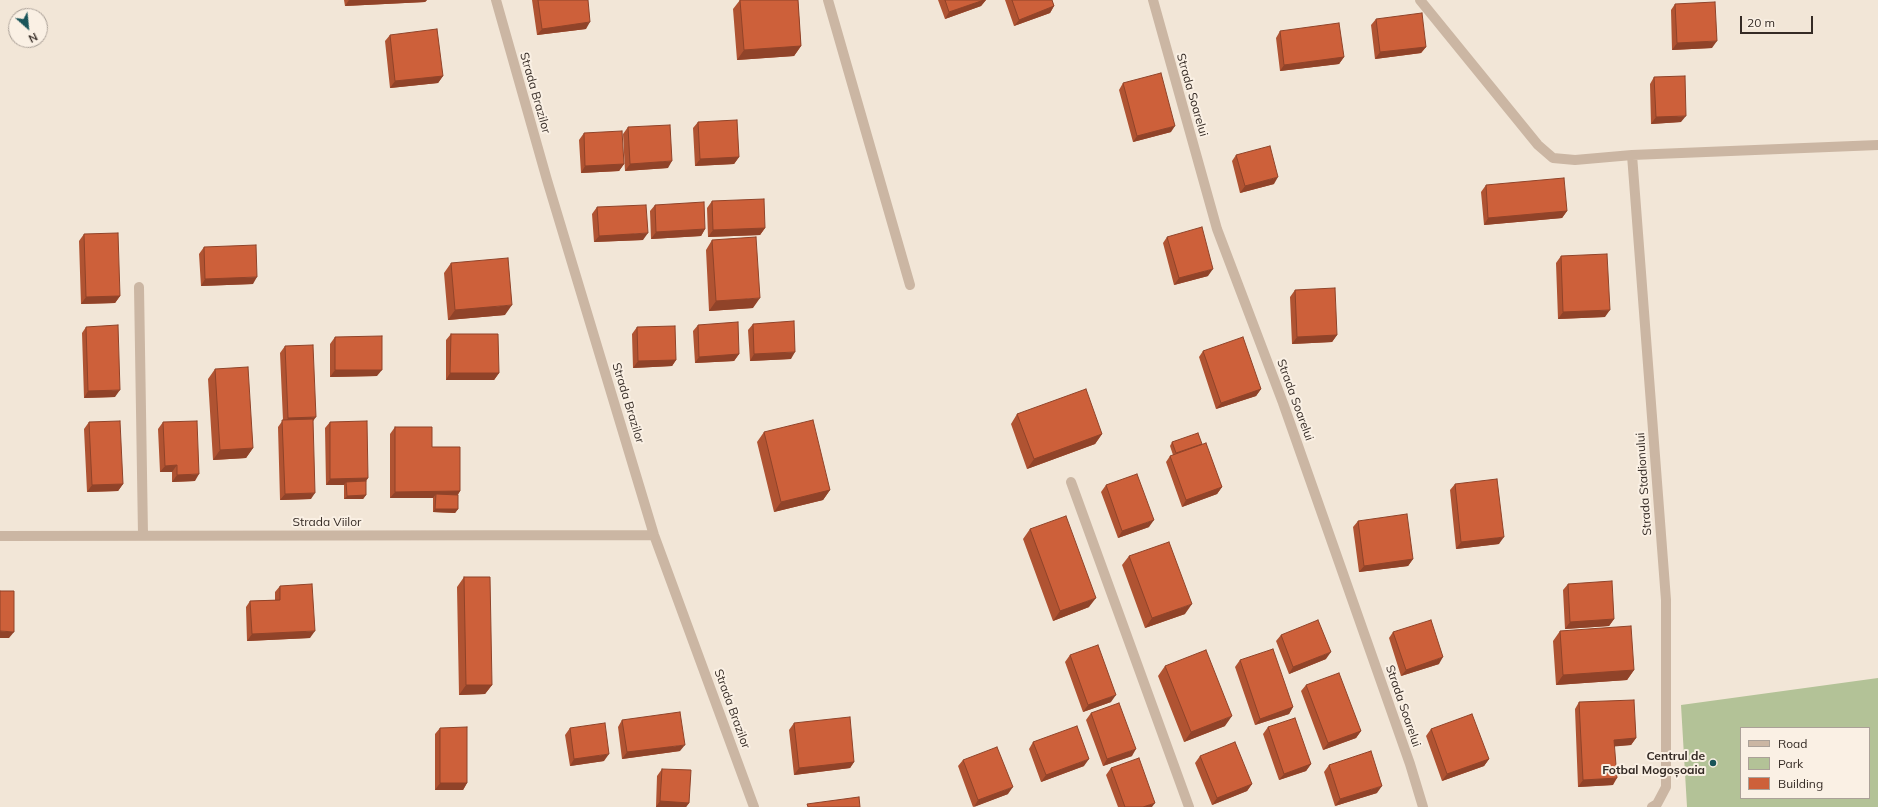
<!DOCTYPE html>
<meta charset="utf-8">
<style>
body{margin:0}
#map{position:relative;width:1878px;height:807px;overflow:hidden;background:#f2e6d7;font-family:Mulish,sans-serif}
canvas{display:block}
.legend{position:absolute;left:1740px;top:727px;width:130px;height:72px;box-sizing:border-box;background:#faf0e4;border:1px solid #aba198;margin:0;padding:5px 7px;list-style:none;font-size:12px;color:#352b25}
.legend li{display:flex;align-items:center;gap:8px;height:20px}
.legend b{width:20px;border:1px solid #aba198}
.north{position:absolute;left:8px;top:8px;width:40px;height:40px;box-sizing:border-box;background:#faf0e4;border:1px solid #aba198;border-radius:50%;rotate:153deg;font-size:11px;font-weight:700;line-height:16px;text-align:center;color:#352b25}
.north::after{content:'';display:block;margin:auto;width:14px;height:18px;background:#195459;clip-path:polygon(50% 0,100% 100%,50% 72%,0 100%)}
.scale{position:absolute;left:1740px;top:16px;width:73px;height:18px;box-sizing:border-box;border:2px solid #352b25;border-top:0;padding-left:5px;font-size:12px;line-height:14px;white-space:nowrap;color:#352b25;-webkit-text-stroke:3px #faf0e4;paint-order:stroke}
</style>
<div id="map">
<canvas width="1878" height="807"></canvas>
<ul class="legend">
<li><b style="height:5px;background:#cbb6a3"></b>Road</li>
<li><b style="height:11px;background:#b3c297"></b>Park</li>
<li><b style="height:11px;background:#cd603a"></b>Building</li>
</ul>
<div class="north">N</div>
<div class="scale">20 m</div>
</div>
<script>
const context = document.querySelector('canvas').getContext('2d');
context.lineJoin = 'round';
function fill(path, color) {
  context.fillStyle = color;
  context.fill(path, 'evenodd');
}
function poly(rows) {
  const path = new Path2D();
  for (const r of rows) {
    path.moveTo(r[0], r[1]);
    for (let i = 2; i < r.length; i += 2) path.lineTo(r[i], r[i + 1]);
  }
  return path;
}
function strokePath(path, color, width, dash) {
  context.strokeStyle = color;
  context.lineWidth = width;
  context.lineCap = dash ? 'butt' : 'round';
  context.setLineDash(dash || []);
  context.stroke(path);
}
function write(font, color, halo, rows, align = 'center') {
  context.font = font + ' Mulish,sans-serif';
  context.lineWidth = 4;
  context.setLineDash([]);
  context.textBaseline = 'middle';
  context.strokeStyle = halo;
  context.fillStyle = color;
  for (const [text, x, y, turn = 0] of rows) {
    context.save();
    context.translate(x, y);
    context.rotate((+turn || 0) * Math.PI / 180);
    context.textAlign = isNaN(turn) ? turn : align;
    if (halo) context.strokeText(text, 0, 0);
    context.fillText(text, 0, 0);
    context.restore();
  }
}
fill(poly([
 [1878,678,1878,807,1687,807,1681,705],
 [1741,728,1869,728,1869,798,1741,798]
]), '#b3c297');
strokePath(poly([
 [496,0,547,180,654,535,754,807],
 [828,0,910,285],
 [1153,0,1217,229,1283,403,1410,764,1423,807],
 [1420,0,1538,145,1553,158,1575,160,1632,155,1878,145],
 [1632,155,1666,600,1666,787,1657,804,1652,807],
 [139,287,143,535],
 [1071,482,1189,807],
 [0,536,654,535]
]), '#cbb6a3', 10);
fill(poly([
 [344,0,427,0,425,2,345,6],
 [532,0,588,0,586,29,537,35],
 [740,0,798,0,801,46,794,56,737,60,733,9],
 [938,0,986,0,981,6,945,19],
 [1005,0,1052,0,1054,6,1050,13,1014,26],
 [1675,4,1712,48,1672,50,1671,10],
 [1376,19,1426,47,1421,53,1375,59,1371,25],
 [1280,31,1344,57,1339,64,1280,71,1276,38],
 [390,35,443,76,438,83,390,88,385,41],
 [1654,77,1681,122,1651,124,1650,84],
 [1123,83,1171,132,1133,142,1119,90],
 [698,122,739,157,734,164,695,166,693,128],
 [628,127,668,168,625,171,623,134],
 [584,133,624,164,619,171,581,173,579,140],
 [1236,155,1274,184,1240,193,1232,161],
 [1486,185,1567,211,1562,218,1484,225,1481,192],
 [712,201,765,228,760,235,708,237,707,208],
 [655,205,705,229,701,236,651,239,650,211],
 [597,207,643,240,594,242,592,214],
 [84,234,120,296,115,303,81,304,79,241],
 [1167,237,1208,276,1174,285,1163,243],
 [712,240,753,308,709,311,706,250],
 [204,247,253,284,201,286,199,254],
 [1561,256,1605,317,1558,319,1556,263],
 [451,263,505,315,448,320,444,273],
 [1295,290,1337,335,1332,342,1292,344,1290,297],
 [753,324,791,359,750,361,748,330],
 [698,325,739,354,734,361,695,363,693,331],
 [86,327,115,397,84,398,82,333],
 [637,327,676,360,672,366,633,368,632,334],
 [451,334,499,373,494,380,446,380,446,340],
 [335,337,377,376,330,377,330,344],
 [285,346,313,421,311,499,280,500,278,427,283,420,280,353],
 [1203,351,1261,389,1256,396,1216,409,1199,357],
 [215,369,253,448,246,458,213,460,208,379],
 [1017,414,1102,434,1095,444,1027,469,1011,424],
 [89,422,123,484,118,491,87,492,84,429],
 [163,422,195,481,172,482,172,472,160,472,158,429],
 [330,422,368,478,366,481,366,495,363,499,344,499,344,485,326,485,325,428],
 [395,427,432,447,460,491,458,495,458,509,455,513,433,512,433,498,390,498,390,434],
 [764,432,830,490,823,500,774,512,757,442],
 [1172,442,1202,444,1222,487,1217,494,1182,507,1166,462,1170,456,1173,455,1170,446],
 [1455,484,1499,544,1456,549,1450,490],
 [1106,485,1149,527,1118,538,1101,492],
 [1358,521,1413,559,1408,566,1359,572,1353,527],
 [1030,529,1089,607,1053,621,1023,539],
 [1129,556,1185,614,1145,628,1122,565],
 [464,577,492,685,485,694,459,695,457,587],
 [1568,584,1614,619,1609,626,1565,629,1563,590],
 [280,586,310,638,247,641,246,607,250,601,275,600,275,592],
 [1560,631,1634,670,1627,680,1556,685,1553,641],
 [1393,632,1439,664,1401,676,1389,638],
 [1281,635,1326,659,1289,674,1276,641],
 [1070,655,1111,702,1083,712,1065,662],
 [1240,660,1293,707,1289,714,1255,725,1235,667],
 [1165,666,1225,726,1184,742,1158,676],
 [1306,685,1361,731,1356,738,1323,750,1301,691],
 [1579,702,1636,738,1631,745,1614,746,1613,785,1578,787,1575,709],
 [1091,713,1132,756,1103,766,1086,720],
 [622,720,680,751,622,759,618,727],
 [794,723,854,762,850,768,794,775,789,730],
 [1268,727,1311,764,1306,771,1279,780,1263,734],
 [440,728,467,783,463,790,435,790,435,734],
 [570,728,604,761,570,766,565,735],
 [1431,729,1489,759,1484,766,1442,781,1426,736],
 [1033,742,1084,766,1041,782,1029,749],
 [1200,756,1252,784,1247,791,1212,805,1195,763],
 [963,760,1008,794,973,807,958,766],
 [1329,765,1377,793,1335,806,1324,772],
 [1111,768,1152,807,1118,807,1106,775],
 [662,769,689,803,686,807,656,807,657,776]
]), '#b05332');
fill(poly([
 [349,0,427,0,425,2,345,6],
 [984,0,986,0,981,6,945,19,949,12],
 [1054,6,1050,13,1014,26,1019,20],
 [590,22,586,29,537,35,542,29],
 [1717,41,1712,48,1672,50,1677,43],
 [801,46,794,56,737,60,744,50],
 [1426,47,1421,53,1375,59,1380,52],
 [1344,57,1339,64,1280,71,1284,65],
 [443,76,438,83,390,88,395,81],
 [1686,116,1681,122,1651,124,1656,117],
 [1175,126,1171,132,1133,142,1137,136],
 [739,157,734,164,695,166,700,159],
 [672,161,668,168,625,171,630,164],
 [624,164,619,171,581,173,585,166],
 [1278,177,1274,184,1240,193,1245,186],
 [1567,211,1562,218,1484,225,1488,218],
 [765,228,760,235,708,237,713,230],
 [705,229,701,236,651,239,656,232],
 [648,233,643,240,594,242,599,236],
 [1213,269,1208,276,1174,285,1179,278],
 [257,277,253,284,201,286,205,279],
 [120,296,115,303,81,304,86,297],
 [760,298,753,308,709,311,716,301],
 [512,305,505,315,448,320,455,310],
 [1610,310,1605,317,1558,319,1563,312],
 [1337,335,1332,342,1292,344,1297,337],
 [795,352,791,359,750,361,754,354],
 [739,354,734,361,695,363,699,357],
 [676,360,672,366,633,368,638,361],
 [335,370,382,370,377,376,330,377],
 [450,373,499,373,494,380,446,380],
 [1261,389,1256,396,1216,409,1221,403],
 [120,390,115,397,84,398,88,391],
 [316,417,311,424,283,425,288,418],
 [1102,434,1095,444,1027,469,1034,459],
 [253,448,246,458,213,460,220,450],
 [177,465,172,472,160,472,165,466],
 [199,474,195,481,172,482,177,475],
 [368,478,363,485,346,482,344,485,326,485,330,479],
 [123,484,118,491,87,492,92,485],
 [1222,487,1217,494,1182,507,1186,500],
 [830,490,823,500,774,512,781,502],
 [460,491,455,498,436,494,433,498,390,498,395,492],
 [315,493,311,499,280,500,285,494],
 [366,495,363,499,344,499,347,496],
 [435,509,458,509,455,513,433,512],
 [1154,520,1149,527,1118,538,1122,531],
 [1504,537,1499,544,1456,549,1461,542],
 [1413,559,1408,566,1359,572,1364,566],
 [1096,598,1089,607,1053,621,1060,611],
 [1192,604,1185,614,1145,628,1152,618],
 [1614,619,1609,626,1565,629,1570,622],
 [0,631,14,632,9,638,0,638],
 [315,631,310,638,247,641,252,634],
 [1331,652,1326,659,1289,674,1293,667],
 [1443,657,1439,664,1401,676,1406,670],
 [1634,670,1627,680,1556,685,1563,675],
 [466,685,492,685,485,694,459,695],
 [1116,695,1111,702,1083,712,1088,705],
 [1293,707,1289,714,1255,725,1260,719],
 [1232,716,1225,726,1184,742,1191,732],
 [1361,731,1356,738,1323,750,1328,743],
 [1636,738,1631,745,1609,747,1614,740],
 [685,745,680,751,622,759,627,752],
 [1136,749,1132,756,1103,766,1107,759],
 [609,754,604,761,570,766,574,759],
 [1089,759,1084,766,1041,782,1046,775],
 [1489,759,1484,766,1442,781,1447,774],
 [854,762,850,768,794,775,799,768],
 [1311,764,1306,771,1279,780,1284,774],
 [1617,778,1613,785,1578,787,1583,780],
 [440,783,467,783,463,790,435,790],
 [1252,784,1247,791,1212,805,1217,798],
 [1382,786,1377,793,1335,806,1340,799],
 [1013,787,1008,794,974,807,978,800],
 [660,801,689,803,686,807,656,807],
 [1155,803,1152,807,1143,807]
]), '#904329');
const building = poly([
 [538,0,588,0,590,22,542,29,538,0],
 [740,0,798,0,801,46,744,50,740,0],
 [945,0,984,0,949,12,945,0],
 [1012,0,1052,0,1054,6,1019,20,1012,0],
 [1715,2,1717,41,1677,43,1675,4,1715,2],
 [1422,13,1426,47,1380,52,1376,19,1422,13],
 [1339,23,1344,57,1284,65,1280,31,1339,23],
 [437,29,443,76,395,81,390,35,437,29],
 [1161,73,1175,126,1137,136,1123,83,1161,73],
 [1685,76,1686,116,1656,117,1654,77,1685,76],
 [737,120,739,157,700,159,698,122,737,120],
 [670,125,672,161,630,164,628,127,670,125],
 [622,131,624,164,585,166,584,133,622,131],
 [1270,146,1278,177,1245,186,1236,155,1270,146],
 [1564,178,1567,211,1488,218,1486,185,1564,178],
 [764,199,765,228,713,230,712,201,764,199],
 [704,202,705,229,656,232,655,205,704,202],
 [646,205,648,233,599,236,597,207,646,205],
 [1202,227,1213,269,1179,278,1167,237,1202,227],
 [118,233,120,296,86,297,84,234,118,233],
 [756,237,760,298,716,301,712,240,756,237],
 [256,245,257,277,205,279,204,247,256,245],
 [1607,254,1610,310,1563,312,1561,256,1607,254],
 [508,258,512,305,455,310,451,263,508,258],
 [1335,288,1337,335,1297,337,1295,290,1335,288],
 [794,321,795,352,754,354,753,324,794,321],
 [738,322,739,354,699,357,698,325,738,322],
 [118,325,120,390,88,391,86,327,118,325],
 [675,326,676,360,638,361,637,327,675,326],
 [451,334,498,334,499,373,450,373,451,334],
 [382,336,382,370,335,370,335,337,382,336],
 [1243,337,1261,389,1221,403,1203,351,1243,337],
 [313,345,316,417,288,418,285,346,313,345],
 [248,367,253,448,220,450,215,369,248,367],
 [1086,389,1102,434,1034,459,1017,414,1086,389],
 [313,419,315,493,285,494,282,420,313,419],
 [813,420,830,490,781,502,764,432,813,420],
 [120,421,123,484,92,485,89,422,120,421],
 [197,421,199,474,177,475,177,465,165,466,163,422,197,421],
 [367,421,368,478,330,479,330,422,367,421],
 [395,427,432,427,432,447,460,447,460,491,395,492,395,427],
 [1198,433,1202,444,1176,453,1172,442,1198,433],
 [1206,443,1222,487,1186,500,1170,456,1206,443],
 [1137,474,1154,520,1122,531,1106,485,1137,474],
 [1497,479,1504,537,1461,542,1455,484,1497,479],
 [366,481,366,495,347,496,346,482,366,481],
 [436,494,458,495,458,509,435,509,436,494],
 [1407,514,1413,559,1364,566,1358,521,1407,514],
 [1066,516,1096,598,1060,611,1030,529,1066,516],
 [1169,542,1192,604,1152,618,1129,556,1169,542],
 [464,577,490,577,492,685,466,685,464,577],
 [1612,581,1614,619,1570,622,1568,584,1612,581],
 [312,584,315,631,252,634,250,601,280,600,280,586,312,584],
 [0,591,14,591,14,632,0,631,0,591],
 [1318,620,1331,652,1293,667,1281,635,1318,620],
 [1431,620,1443,657,1406,670,1393,632,1431,620],
 [1631,626,1634,670,1563,675,1560,631,1631,626],
 [1098,645,1116,695,1088,705,1070,655,1098,645],
 [1273,649,1293,707,1260,719,1240,660,1273,649],
 [1206,650,1232,716,1191,732,1165,666,1206,650],
 [1339,673,1361,731,1328,743,1306,685,1339,673],
 [1634,700,1636,738,1614,740,1617,778,1583,780,1579,702,1634,700],
 [1119,703,1136,749,1107,759,1091,713,1119,703],
 [680,712,685,745,627,752,622,720,680,712],
 [1472,714,1489,759,1447,774,1431,729,1472,714],
 [850,717,854,762,799,768,794,723,850,717],
 [1295,718,1311,764,1284,774,1268,727,1295,718],
 [605,723,609,754,574,759,570,728,605,723],
 [1077,726,1089,759,1046,775,1033,742,1077,726],
 [467,727,467,783,440,783,440,728,467,727],
 [1235,742,1252,784,1217,798,1200,756,1235,742],
 [997,747,1013,787,978,800,963,760,997,747],
 [1371,751,1382,786,1340,799,1329,765,1371,751],
 [1139,758,1155,803,1143,807,1125,807,1111,768,1139,758],
 [662,769,691,770,689,803,660,801,662,769],
 [859,797,860,807,808,807,807,804,859,797]
]);
fill(building, '#cd603a');
strokePath(building, '#904329', 1);
for (const [x, y, r, color] of [
 [1713,763,4,"#195459"]
]) {
  const dot = new Path2D();
  dot.arc(x, y, r, 0, 2 * Math.PI);
  context.fillStyle = color;
  context.fill(dot);
  strokePath(dot, '#faf0e4', 1.5);
}
write('12px', '#352b25', '#faf0e4', [
 ["Strada Brazilor",535,93,74],
 ["Strada Soarelui",1192,95,74],
 ["Strada Soarelui",1295,400,70],
 ["Strada Brazilor",628,403,73],
 ["Strada Stadionului",1644,484,-94],
 ["Strada Viilor",327,522],
 ["Strada Soarelui",1403,706,71],
 ["Strada Brazilor",732,709,70]
]);
write('bold 12px', '#352b25', '#faf0e4', [
 ["Centrul de",1705,756],
 ["Fotbal Mogoșoaia",1705,770]
], 'right');
</script>
